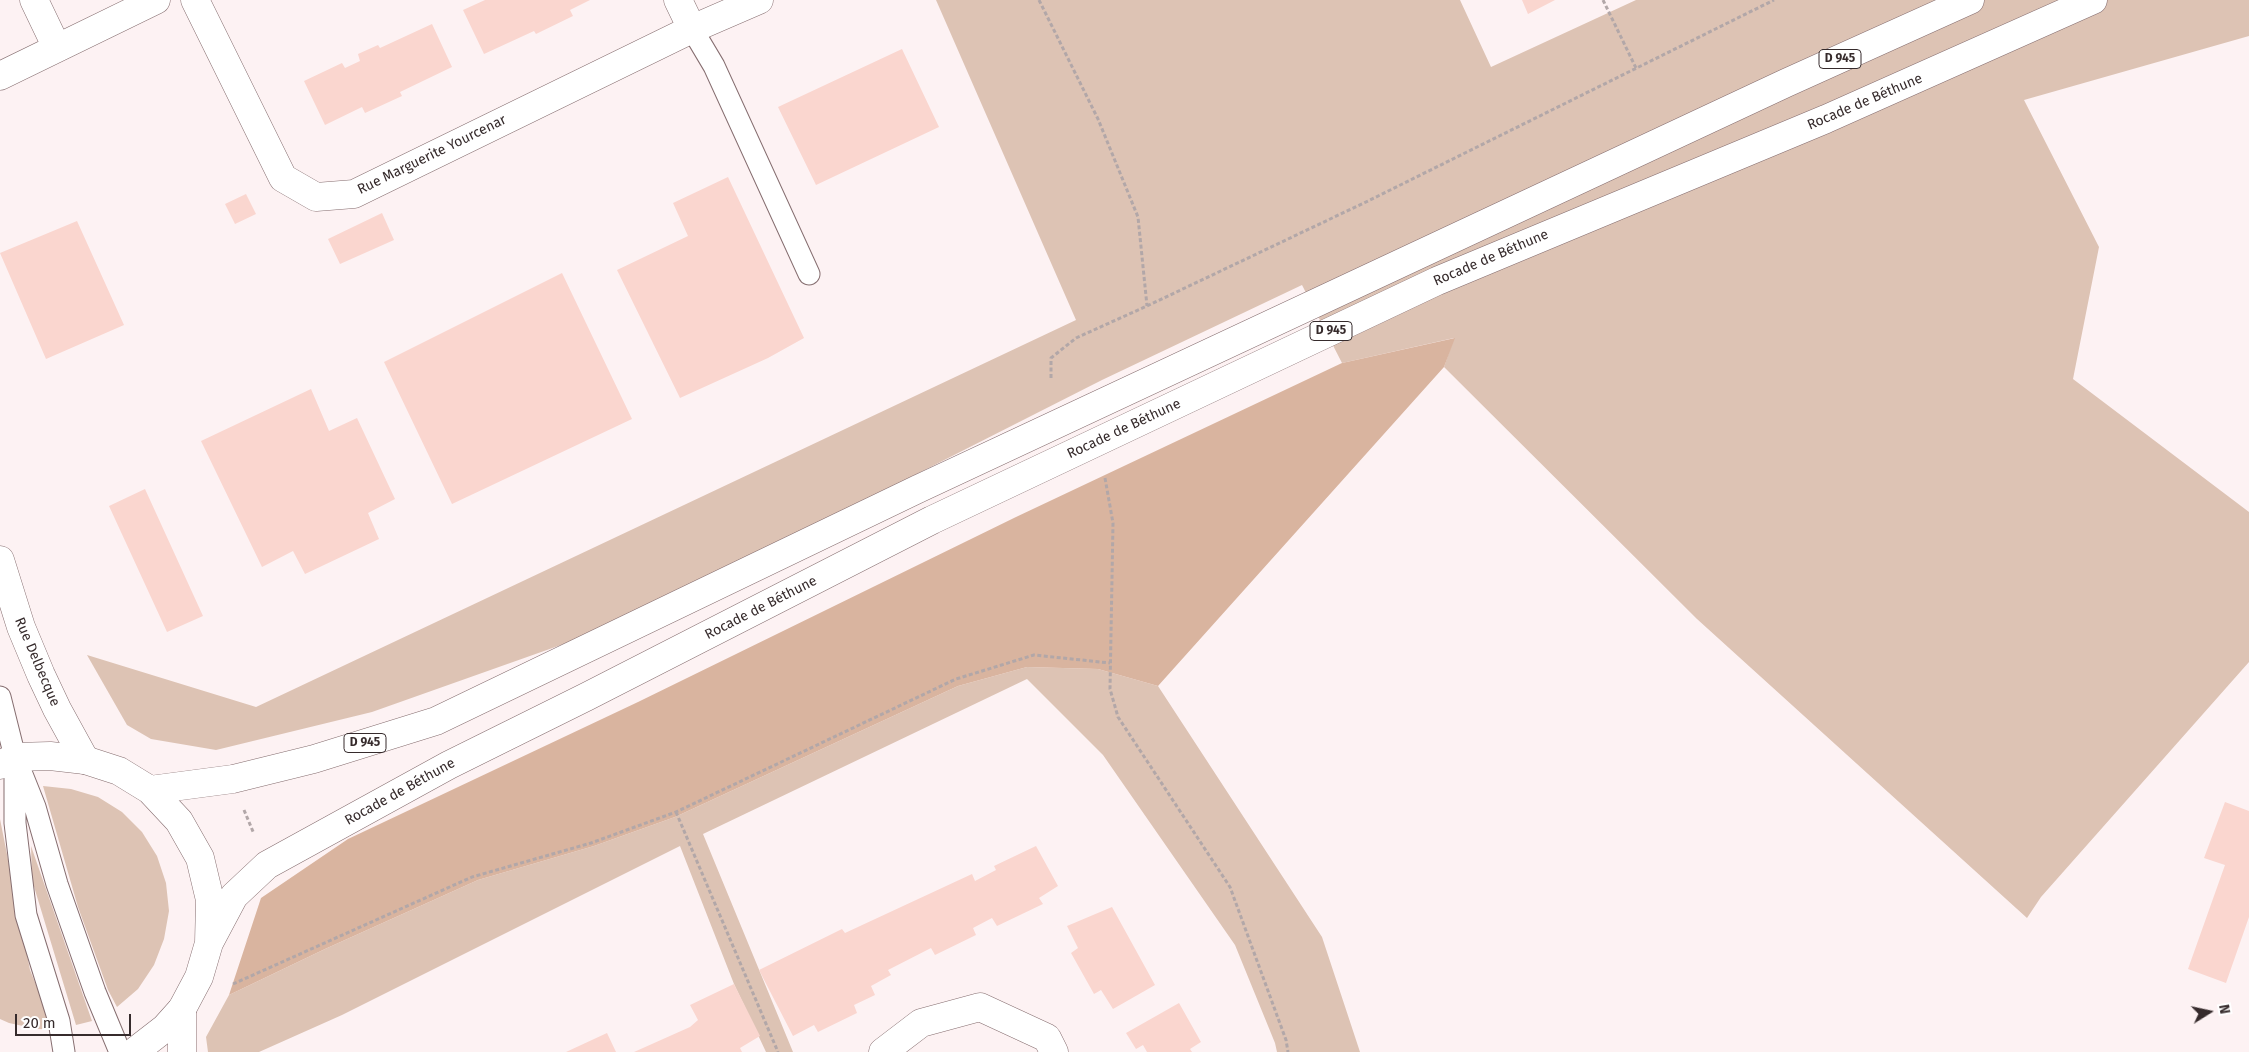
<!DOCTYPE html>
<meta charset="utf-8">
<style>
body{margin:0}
#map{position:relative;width:2249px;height:1052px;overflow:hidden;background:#fdf2f3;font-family:"Fira Sans",sans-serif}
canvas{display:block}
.north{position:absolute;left:2184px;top:987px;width:50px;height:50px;-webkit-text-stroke:4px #fff;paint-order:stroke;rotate:80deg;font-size:14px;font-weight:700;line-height:20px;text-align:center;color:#362b2c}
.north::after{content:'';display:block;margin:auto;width:18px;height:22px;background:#362b2c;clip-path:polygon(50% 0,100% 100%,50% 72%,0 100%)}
.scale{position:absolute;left:15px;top:1014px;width:116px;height:22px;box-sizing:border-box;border:2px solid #362b2c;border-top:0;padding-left:6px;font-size:15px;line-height:18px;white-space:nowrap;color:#362b2c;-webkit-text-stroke:4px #fff;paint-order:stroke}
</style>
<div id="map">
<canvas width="2249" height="1052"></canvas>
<div class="north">N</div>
<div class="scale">20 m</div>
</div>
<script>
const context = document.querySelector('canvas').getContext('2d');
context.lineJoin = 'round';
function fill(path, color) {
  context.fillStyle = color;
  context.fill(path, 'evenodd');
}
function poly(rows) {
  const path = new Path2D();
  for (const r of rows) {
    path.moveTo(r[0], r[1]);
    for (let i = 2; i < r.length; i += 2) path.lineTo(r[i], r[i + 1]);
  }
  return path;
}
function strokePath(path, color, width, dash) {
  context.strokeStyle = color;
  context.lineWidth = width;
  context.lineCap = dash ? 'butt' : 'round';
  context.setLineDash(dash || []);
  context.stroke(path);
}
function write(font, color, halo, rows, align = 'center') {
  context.font = font + ' "Fira Sans",sans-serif';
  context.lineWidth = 4;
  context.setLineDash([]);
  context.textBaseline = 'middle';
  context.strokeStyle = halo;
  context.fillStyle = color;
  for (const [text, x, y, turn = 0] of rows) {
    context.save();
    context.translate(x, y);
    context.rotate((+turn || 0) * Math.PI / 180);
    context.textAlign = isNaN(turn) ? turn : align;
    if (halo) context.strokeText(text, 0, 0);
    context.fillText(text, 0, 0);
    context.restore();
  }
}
fill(poly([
 [936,0,1460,0,1491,67,1636,0,2249,0,2249,36,2024,100,2099,247,2073,379,2249,512,2249,662,2041,897,2027,918,1697,619,1444,367,1454,338,1342,363,1302,285,1102,380,623,623,372,712,216,750,151,739,127,725,87,655,256,707,1076,320],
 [1027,667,1098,669,1158,686,1322,937,1360,1052,1277,1052,1275,1043,1235,945,1103,755,1027,679,703,834,793,1052,766,1052,734,984,680,846,342,1015,259,1052,208,1052,206,1037,229,995,325,949,478,880,594,846,675,817,958,686],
 [43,786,71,789,98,797,122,812,142,832,157,856,166,883,169,911,164,939,154,965,138,989,117,1007,108,990,78,907],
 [0,819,30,970,54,1029,37,1029,9,1023,0,1019],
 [31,846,92,1021,76,1025,32,880]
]), '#ddc3b4');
fill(poly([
 [1455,338,1444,367,1158,686,1098,669,1027,667,958,686,675,817,594,846,478,880,325,949,229,995,261,898,348,839,638,702,1016,517,1342,363]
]), '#d9b49f');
fill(poly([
 [485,0,590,0,570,10,573,16,536,34,534,31,484,54,463,10],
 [1522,0,1555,0,1528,14],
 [432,24,452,67,400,92,402,96,365,113,362,107,325,125,304,81,342,63,345,68,360,61,358,54,378,45,380,48],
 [902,49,939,127,816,185,778,107],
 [728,177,804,338,768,358,680,398,617,270,688,236,673,203],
 [246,194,256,214,235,224,225,204],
 [382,213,394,240,340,264,328,239],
 [77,221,124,325,46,359,0,253],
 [562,273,632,419,452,504,384,362],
 [311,389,329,431,357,418,395,499,368,513,379,539,305,574,293,551,262,567,201,441],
 [145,489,203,616,167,632,109,506],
 [2225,802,2249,811,2249,917,2226,983,2188,969,2225,865,2204,858],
 [1036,846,1058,886,1039,898,1043,904,997,926,992,918,973,928,976,935,935,955,931,948,888,970,891,975,871,986,875,995,854,1005,857,1013,818,1032,814,1025,793,1036,759,970,842,929,845,933,972,874,975,881,996,870,994,866],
 [1112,907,1155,985,1113,1009,1101,990,1094,994,1071,953,1078,948,1067,926],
 [734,984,760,1036,740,1048,742,1052,634,1052,690,1027,698,1020,690,1005],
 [1179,1003,1201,1042,1190,1049,1192,1052,1147,1052,1143,1045,1136,1049,1126,1033],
 [607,1033,616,1052,566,1052]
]), '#fad6cf');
const service = poly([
 [692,29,714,66,809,274],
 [0,697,15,757,35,807,57,884,95,992,120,1052],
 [15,768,15,823,26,915,59,1021,64,1052]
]);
const minor = poly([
 [34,0,57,48],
 [195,0,283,178,316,197,354,194,692,29,759,0],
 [678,0,692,29],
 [0,76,156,0],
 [883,1052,921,1023,980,1007,1047,1038,1054,1052]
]);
const tertiary = poly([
 [0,560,21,627,41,675,57,709,85,760],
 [182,1009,182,1052]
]);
const primary = poly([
 [0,765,15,757,50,756,85,760,119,771,150,790,179,821,200,858,210,900,209,943,199,977,182,1009,165,1028,134,1052],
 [150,790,233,779,314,759,436,721,918,489,1786,83,1970,0],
 [209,943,234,896,267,865,449,765,586,697,932,520,1437,281,1826,119,2093,0]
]);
strokePath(service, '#856d6f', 23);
strokePath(minor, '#856d6f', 29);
strokePath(tertiary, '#856d6f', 29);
strokePath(primary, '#856d6f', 29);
strokePath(poly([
 [1039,0,1098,119,1138,217,1147,306],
 [1603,0,1636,68],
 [1051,378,1051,358,1076,338,1147,306,1368,201,1774,0],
 [1105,478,1113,523,1110,689,1118,717,1230,887,1286,1040,1288,1052],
 [244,810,254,834],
 [676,812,778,1052],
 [233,984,472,877,591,843,676,812,956,679,1034,655,1110,663]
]), '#b2a7a8', 3, [4, 2.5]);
strokePath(service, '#fff', 21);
strokePath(minor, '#fff', 28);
strokePath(tertiary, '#fff', 28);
strokePath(primary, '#fff', 28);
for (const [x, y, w] of [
 [1840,59,42],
 [1331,331,42],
 [365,743,42]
]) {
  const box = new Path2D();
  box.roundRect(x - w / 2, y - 9.5, w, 19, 4);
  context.fillStyle = '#fff';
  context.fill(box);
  strokePath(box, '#362b2c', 1);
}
write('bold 12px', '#362b2c', null, [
 ["D 945",1840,59],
 ["D 945",1331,331],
 ["D 945",365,743]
]);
write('14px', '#362b2c', '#fff', [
 ["Rocade de Béthune",1865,102,-23],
 ["Rue Marguerite Yourcenar",432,155,-26],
 ["Rocade de Béthune",1491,258,-23],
 ["Rocade de Béthune",1124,429,-25],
 ["Rocade de Béthune",761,608,-27],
 ["Rue Delbecque",37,662,67],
 ["Rocade de Béthune",400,792,-29]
]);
</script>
